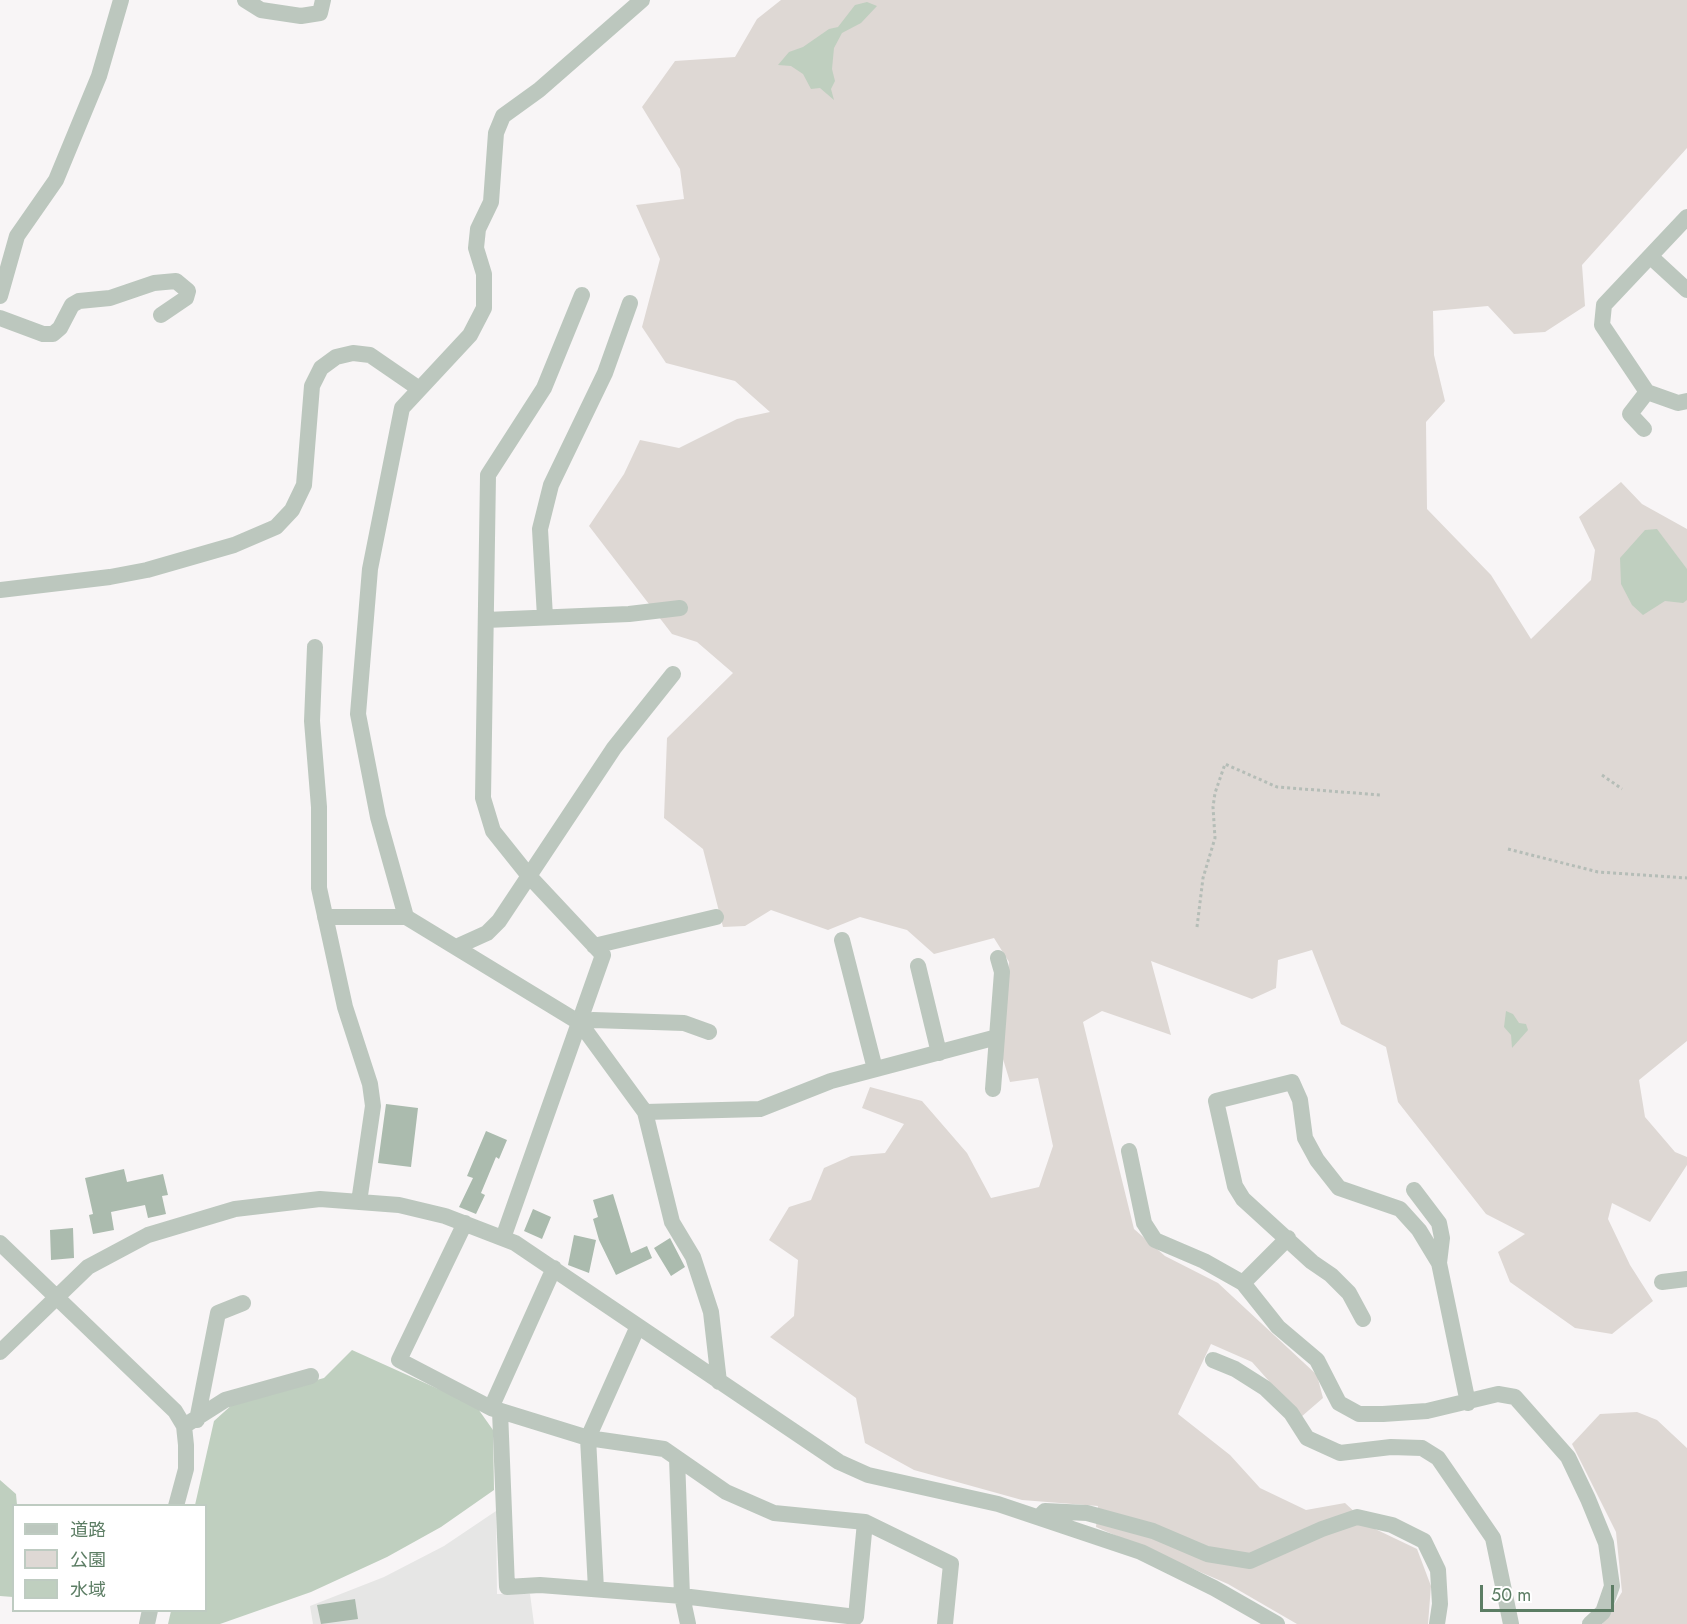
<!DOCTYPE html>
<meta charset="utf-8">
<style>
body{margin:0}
#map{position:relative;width:1687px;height:1624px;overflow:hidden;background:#f8f5f6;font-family:Jost,"Noto Sans JP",sans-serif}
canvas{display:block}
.legend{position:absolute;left:12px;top:1504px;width:195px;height:108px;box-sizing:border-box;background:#fff;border:2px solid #becbc1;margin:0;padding:8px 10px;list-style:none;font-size:18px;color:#5c7d64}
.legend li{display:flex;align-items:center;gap:12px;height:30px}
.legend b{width:30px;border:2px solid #becbc1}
.scale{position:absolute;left:1480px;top:1585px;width:134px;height:27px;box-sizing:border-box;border:3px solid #5c7d64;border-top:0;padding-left:8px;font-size:18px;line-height:21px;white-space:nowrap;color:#5c7d64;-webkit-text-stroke:4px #fff;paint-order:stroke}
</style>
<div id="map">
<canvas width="1687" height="1624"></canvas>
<ul class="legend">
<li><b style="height:8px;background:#bcc7be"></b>道路</li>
<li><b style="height:16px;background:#ded8d4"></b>公園</li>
<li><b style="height:16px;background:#bfcfbf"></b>水域</li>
</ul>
<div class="scale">50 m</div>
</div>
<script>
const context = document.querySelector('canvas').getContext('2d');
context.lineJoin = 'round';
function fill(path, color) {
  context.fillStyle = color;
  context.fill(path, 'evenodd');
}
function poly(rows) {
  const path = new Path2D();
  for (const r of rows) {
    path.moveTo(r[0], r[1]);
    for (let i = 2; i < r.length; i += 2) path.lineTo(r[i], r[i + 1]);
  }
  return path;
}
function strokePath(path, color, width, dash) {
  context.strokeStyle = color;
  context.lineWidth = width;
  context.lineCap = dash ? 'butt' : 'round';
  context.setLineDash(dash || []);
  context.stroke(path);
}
fill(poly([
 [496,1511,497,1594,530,1594,534,1624,313,1624,310,1606,384,1577,444,1546]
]), '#e6e6e5');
fill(poly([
 [781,0,1687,0,1687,148,1582,265,1585,306,1545,332,1514,334,1488,306,1433,311,1434,355,1445,401,1426,422,1427,509,1491,575,1531,639,1591,580,1595,550,1579,517,1621,482,1642,504,1687,529,1687,1041,1639,1080,1645,1117,1675,1152,1687,1157,1687,1165,1650,1222,1612,1203,1608,1219,1630,1265,1653,1301,1612,1334,1575,1328,1510,1282,1498,1252,1525,1234,1486,1214,1398,1102,1386,1047,1341,1024,1312,950,1278,960,1276,988,1252,999,1151,961,1171,1035,1102,1011,1083,1022,1134,1229,1165,1256,1218,1283,1317,1375,1323,1398,1301,1417,1252,1362,1211,1344,1178,1414,1230,1455,1260,1488,1306,1510,1345,1503,1371,1527,1417,1549,1431,1586,1428,1624,1297,1624,1228,1584,1096,1527,1098,1506,1022,1500,914,1470,865,1443,856,1398,770,1337,794,1316,798,1260,769,1240,789,1207,811,1200,824,1168,851,1156,885,1153,904,1124,862,1108,870,1087,922,1101,967,1153,991,1198,1039,1187,1053,1146,1038,1078,1010,1082,999,1046,1009,962,994,938,934,954,907,930,860,917,828,930,771,910,745,926,723,927,703,849,664,818,667,738,733,673,697,642,672,634,589,526,624,474,640,440,679,448,737,419,770,412,735,381,666,363,642,327,660,259,636,205,684,199,680,169,642,107,675,61,735,57,757,19],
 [1637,1412,1657,1420,1687,1448,1687,1624,1602,1624,1622,1592,1616,1532,1572,1444,1600,1414]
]), '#ded8d4');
fill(poly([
 [867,2,877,6,861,23,842,33,834,48,832,69,835,81,831,89,834,100,820,88,811,89,803,74,791,66,778,65,789,52,803,47,829,29,838,27,855,5],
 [1657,529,1687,569,1687,600,1683,603,1665,601,1643,615,1632,605,1621,584,1620,558,1645,530],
 [1506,1011,1513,1014,1519,1023,1526,1024,1528,1030,1512,1048,1511,1035,1504,1027],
 [352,1350,476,1406,493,1430,494,1490,441,1527,387,1557,311,1592,220,1624,168,1624,171,1611,206,1610,206,1506,195,1505,214,1421,234,1403,324,1378],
 [0,1480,16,1494,17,1505,14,1506,13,1597,0,1596]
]), '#bfcfbf');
fill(poly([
 [386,1104,418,1108,411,1167,378,1163],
 [486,1131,507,1140,499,1159,496,1157,481,1193,485,1195,476,1214,459,1207,473,1178,467,1176],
 [124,1169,127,1182,163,1174,168,1195,162,1196,166,1214,148,1218,145,1205,111,1212,114,1230,93,1234,89,1215,93,1214,85,1178],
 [613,1194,631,1253,647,1246,652,1258,616,1275,599,1240,593,1219,598,1217,593,1200],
 [533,1209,551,1217,542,1239,524,1231],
 [73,1228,74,1258,51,1260,50,1230],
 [574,1235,596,1240,589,1273,568,1265],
 [670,1238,685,1267,671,1276,654,1248],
 [355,1599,358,1619,321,1624,317,1605]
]), '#abbbae');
strokePath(poly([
 [1602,775,1622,789],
 [1508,849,1598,872,1687,878],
 [1197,927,1203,878,1215,838,1213,807,1215,793,1225,764,1277,787,1381,795]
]), '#b5bdb7', 3, [3, 3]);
strokePath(poly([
 [245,0,261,10,301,16,320,13,323,0],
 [1687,217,1604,305,1602,325,1647,392,1678,403,1687,401],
 [1651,257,1687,290],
 [0,296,17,236,56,180,99,76,121,0],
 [0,318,43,334,53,334,60,328,72,305,79,301,110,298,154,283,176,281,188,291,186,298,161,315],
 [1644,429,1630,414,1647,392],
 [0,590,110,577,147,570,234,545,276,527,292,510,304,485,312,386,321,368,336,357,353,353,370,355,418,388],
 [545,617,540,529,551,485,605,373,630,303],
 [486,620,629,614,680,608],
 [315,647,312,721,319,807,319,888,345,1007,370,1084,373,1106,359,1202],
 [325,917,406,917,580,1023,645,1112,672,1222,693,1257,711,1312,719,1382],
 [406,917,378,817,358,714,370,569,402,408,470,335,484,308,484,274,476,248,478,229,491,202,496,133,503,116,539,90,642,0],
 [842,940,875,1069],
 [594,946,716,917],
 [456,947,487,933,499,921,614,748,673,674],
 [918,966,939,1053],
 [580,1023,593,1020,684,1023,709,1032],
 [993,1089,1002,972,998,958],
 [645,1112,760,1109,831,1081,997,1037],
 [1129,1151,1144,1223,1155,1240,1204,1261,1243,1283,1278,1327,1317,1360,1339,1403,1359,1414,1383,1414,1427,1411,1498,1394,1515,1397,1568,1457,1588,1499,1606,1543,1612,1586,1603,1612,1590,1624],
 [1414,1190,1439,1223,1442,1238,1439,1263],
 [465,1223,399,1360,491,1408,588,1438,664,1449,726,1492,774,1513,865,1522,951,1564,945,1624],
 [503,1238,603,955,529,876,493,831,483,798,488,475,544,388,582,295],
 [0,1243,175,1411,184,1426,186,1445,186,1469,176,1506],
 [1662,1282,1687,1279],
 [1243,1283,1288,1238],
 [1363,1319,1349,1293,1331,1275,1312,1262,1243,1199,1235,1186,1216,1101,1292,1082,1300,1100,1305,1138,1317,1160,1339,1188,1400,1209,1419,1230,1439,1263,1468,1403],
 [0,1352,88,1267,148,1235,235,1209,320,1199,399,1205,445,1216,515,1243,839,1462,868,1475,998,1504,1141,1552,1214,1588,1277,1624],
 [1213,1360,1235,1369,1265,1388,1291,1413,1307,1438,1340,1453,1391,1447,1422,1448,1438,1458,1493,1538,1511,1624],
 [491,1408,554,1268],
 [500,1411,507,1587,540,1585,682,1596,856,1617,865,1522],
 [197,1420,218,1313,243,1303],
 [184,1426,225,1400,311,1376],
 [677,1458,682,1596,688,1624],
 [1039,1517,1045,1511,1087,1513,1153,1531,1207,1554,1250,1561,1322,1529,1357,1517,1392,1525,1424,1541,1438,1570,1440,1604,1437,1624],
 [596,1589,588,1438,638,1326],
 [147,1624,150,1610]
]), '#bcc7be', 16);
</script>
